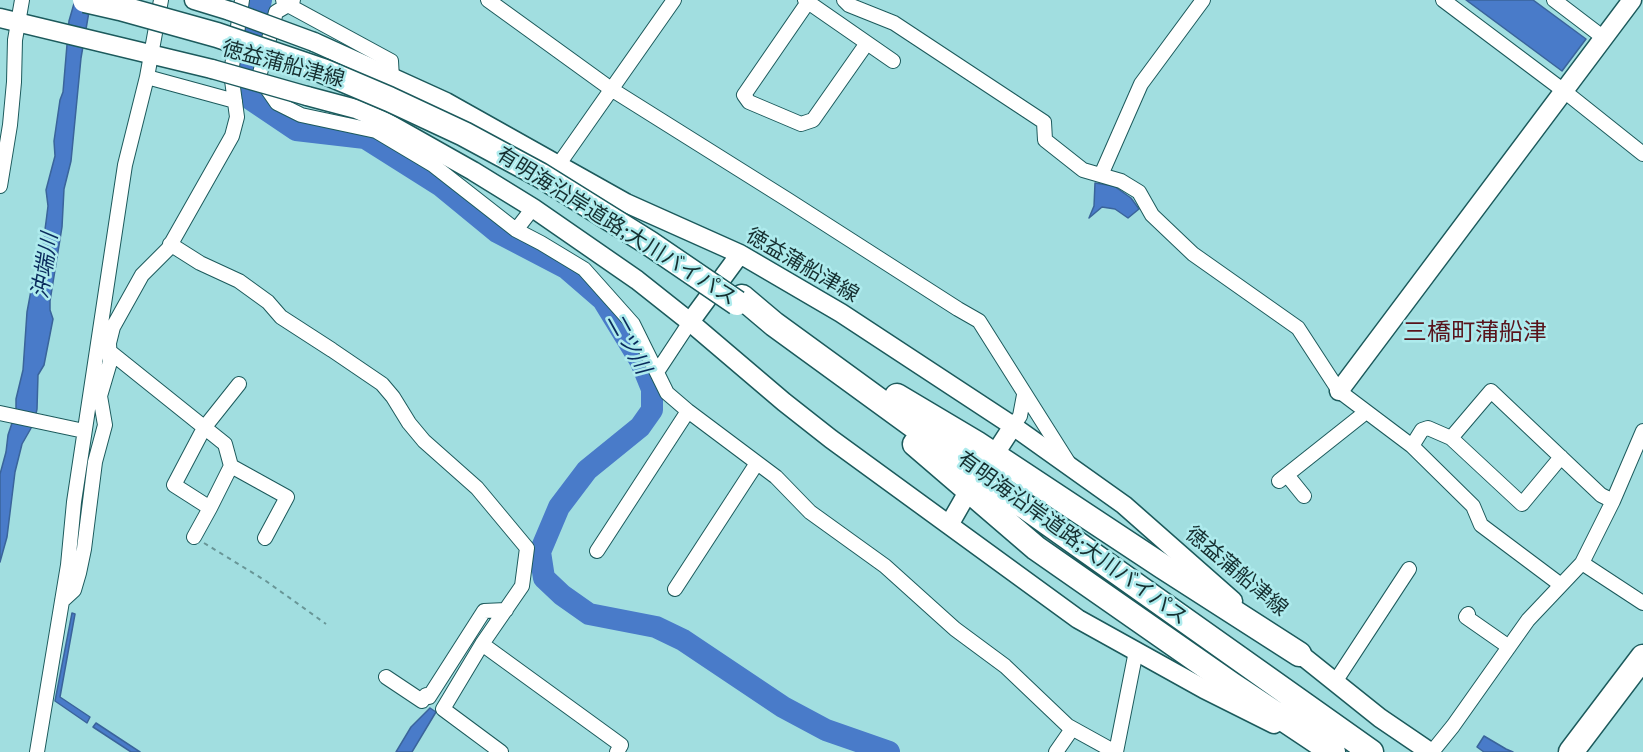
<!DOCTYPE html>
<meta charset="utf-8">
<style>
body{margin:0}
canvas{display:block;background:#a1dee0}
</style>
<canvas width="1643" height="752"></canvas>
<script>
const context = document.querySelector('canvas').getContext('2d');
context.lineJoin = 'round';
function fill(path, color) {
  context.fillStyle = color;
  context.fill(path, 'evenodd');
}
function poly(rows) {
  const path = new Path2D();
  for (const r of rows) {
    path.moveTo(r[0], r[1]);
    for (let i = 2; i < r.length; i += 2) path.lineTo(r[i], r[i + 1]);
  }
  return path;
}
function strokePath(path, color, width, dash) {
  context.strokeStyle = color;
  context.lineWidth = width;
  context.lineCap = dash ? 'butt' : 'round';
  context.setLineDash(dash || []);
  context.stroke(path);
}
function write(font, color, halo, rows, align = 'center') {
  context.font = font + ' "Space Grotesk","Noto Sans JP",sans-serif';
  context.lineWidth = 5;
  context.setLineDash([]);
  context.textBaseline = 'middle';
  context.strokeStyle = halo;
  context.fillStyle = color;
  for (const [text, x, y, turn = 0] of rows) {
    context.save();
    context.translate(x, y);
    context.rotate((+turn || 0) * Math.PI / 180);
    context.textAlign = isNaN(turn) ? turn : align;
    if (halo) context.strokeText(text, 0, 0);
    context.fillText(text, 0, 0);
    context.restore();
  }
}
const water = poly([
 [75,0,91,0,81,58,71,161,64,189,62,227,50,301,50,310,53,319,44,365,38,375,37,409,34,423,22,444,15,472,7,537,0,562,0,474,6,452,8,435,16,411,16,399,23,370,27,312,33,280,38,269,38,260,42,251,46,222,48,206,46,190,55,156,54,141,60,100,63,92,69,21,75,0],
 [1466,0,1533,0,1586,39,1562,71,1466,0],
 [1095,183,1114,186,1131,198,1139,209,1128,218,1115,209,1102,207,1089,218,1094,206,1095,183],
 [72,613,75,614,60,697,90,717,87,723,55,701,72,613],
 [430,708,436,712,412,752,396,752,411,727,430,708],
 [96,723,140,752,131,752,93,727,96,723],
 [1484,736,1506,749,1513,752,1484,752,1477,747,1484,736]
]);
fill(water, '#497bc9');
strokePath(water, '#3a649b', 1.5);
strokePath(poly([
 [261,0,247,58,250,99,296,130,365,138,441,186,497,232,566,268,603,300,641,362,652,389,652,410,640,427,587,470,559,507,540,552,544,578,562,595,589,614,656,627,683,640,783,707,826,730,889,752]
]), '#497bc9', 22);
const street = poly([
 [283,0,288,5,391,61,392,79],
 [293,0,288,5,276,12,259,77,277,103,301,115,376,131,433,165,516,230,541,243,584,269,633,324,667,393,688,411,776,477,810,512,885,566,955,629,1005,666,1068,726,1115,752],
 [488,0,611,89,788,200,958,309,979,321,1068,462],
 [805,0,893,61],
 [844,0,849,5,894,23,1044,122,1045,140,1083,170,1121,181,1139,192,1152,215,1193,254,1298,328,1339,391,1412,446,1473,506,1481,525,1561,585],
 [1443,0,1564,91,1643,154],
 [1554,0,1604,38],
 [808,2,744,95,749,102,801,124,813,120,867,43],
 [147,77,235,101],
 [559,164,674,0],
 [1101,175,1141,84,1203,0],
 [0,186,10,125,14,82,15,40,22,0],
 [516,230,533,208],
 [170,244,200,263,239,281,268,302,281,317,332,350,382,384,393,397,409,423,424,441,477,488,527,548,522,586,482,644,443,709,501,752],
 [109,351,225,444,231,466,287,497,265,538],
 [657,372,690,322],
 [0,413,84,431],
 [1013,426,1020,416,1024,395],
 [1451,438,1491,391,1601,495,1613,501],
 [1412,446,1422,430,1428,428,1451,438,1522,504,1561,457],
 [231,466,210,508,174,485,204,428,239,384],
 [1287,475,1304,496],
 [1279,481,1366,412],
 [194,537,210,508],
 [597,551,688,411],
 [1582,563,1643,603],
 [675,589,757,463],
 [62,601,74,590,79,573,84,549,95,462,105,425,100,396,110,362,109,343,113,327,142,275,168,249,232,136,237,117,231,73,242,0],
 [1468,614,1466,617,1509,647],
 [482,644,621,745,617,752],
 [386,677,422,701,426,695,429,697,484,611,506,610],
 [1335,682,1409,569],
 [37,752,68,565,74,502,125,165,147,77,161,0],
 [1056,752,1072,729],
 [1116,752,1136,651],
 [1432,752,1453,726,1528,620,1582,563,1613,501,1643,431]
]);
const secondary = poly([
 [194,0,230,11],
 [0,18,212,69],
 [314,42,446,102,626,203,740,254,841,313,1013,426,1124,505,1233,601],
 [307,96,356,109,386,122,473,171,533,208,637,280,690,322,784,402,831,439,1078,619,1204,689,1274,724],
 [690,322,740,254],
 [1339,391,1632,0],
 [1000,446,1013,426],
 [949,525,965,497],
 [1290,646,1380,718,1430,752]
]);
const highway = poly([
 [742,297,774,324,1024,506,1371,752],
 [897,396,976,443,1162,566,1299,654],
 [915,444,1036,548,1231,684,1333,752],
 [1571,752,1643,657]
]);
strokePath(street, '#1c5a5c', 16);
strokePath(secondary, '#1c5a5c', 21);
strokePath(highway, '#1c5a5c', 27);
strokePath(poly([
 [204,543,266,581,326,624]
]), '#689697', 2, [4.5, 4.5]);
strokePath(street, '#fff', 14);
strokePath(secondary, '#fff', 18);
strokePath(highway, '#fff', 24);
const secondaryBridge = poly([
 [230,11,314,42],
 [212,69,307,96]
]);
const highwayBridge = poly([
 [85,0,120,8,217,35,323,71,389,99,464,134,540,175,649,243,737,303]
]);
strokePath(secondaryBridge, '#1c5a5c', 21, []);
strokePath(highwayBridge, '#1c5a5c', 27, []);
strokePath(secondaryBridge, '#fff', 18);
strokePath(highwayBridge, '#fff', 24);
write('21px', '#162f30', '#aeebed', [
 ["徳益蒲船津線",283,65,15],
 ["有明海沿岸道路;大川バイパス",616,227,32],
 ["徳益蒲船津線",802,266,30],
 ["有明海沿岸道路;大川バイパス",1072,539,36],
 ["徳益蒲船津線",1236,572,40]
]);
write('italic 22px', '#0a2b5d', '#aeebed', [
 ["沖端川",46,266,-81],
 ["二ツ川",628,344,61]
]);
write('24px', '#58131b', '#aeebed', [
 ["三橋町蒲船津",1475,333]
]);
</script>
